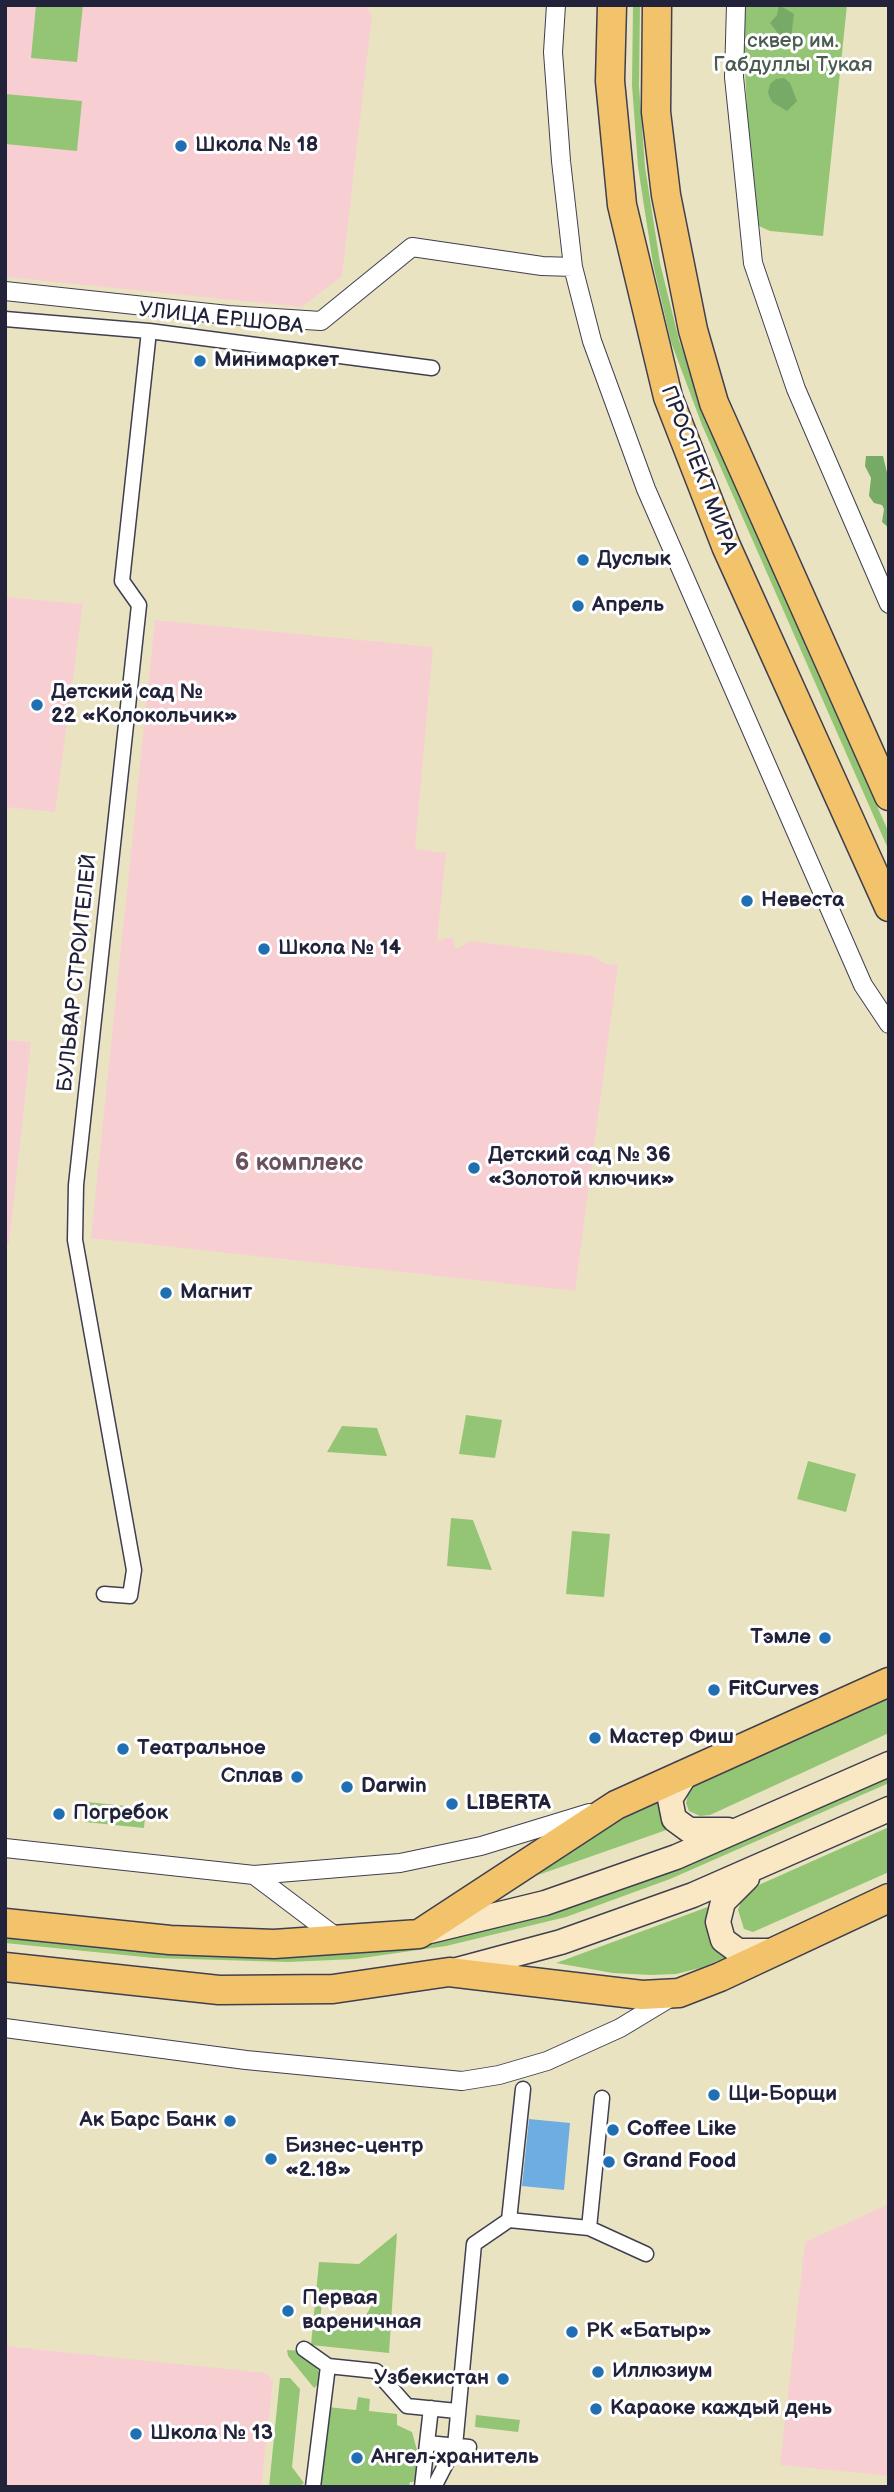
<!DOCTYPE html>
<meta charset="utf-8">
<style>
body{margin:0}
#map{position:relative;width:894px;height:2492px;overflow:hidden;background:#eae3c2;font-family:"Balsamiq Sans",sans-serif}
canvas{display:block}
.frame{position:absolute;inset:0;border:7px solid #22223b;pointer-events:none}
</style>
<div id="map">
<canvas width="894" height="2492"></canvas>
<div class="frame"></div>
</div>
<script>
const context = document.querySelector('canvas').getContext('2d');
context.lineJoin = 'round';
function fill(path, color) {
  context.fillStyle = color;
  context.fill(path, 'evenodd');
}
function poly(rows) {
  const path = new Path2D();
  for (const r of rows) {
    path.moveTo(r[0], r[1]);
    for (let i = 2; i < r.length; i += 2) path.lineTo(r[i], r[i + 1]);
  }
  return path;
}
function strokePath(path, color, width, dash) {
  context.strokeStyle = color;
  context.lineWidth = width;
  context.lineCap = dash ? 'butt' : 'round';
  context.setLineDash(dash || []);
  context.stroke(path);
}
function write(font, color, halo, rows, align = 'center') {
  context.font = font + ' "Balsamiq Sans",sans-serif';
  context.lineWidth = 6;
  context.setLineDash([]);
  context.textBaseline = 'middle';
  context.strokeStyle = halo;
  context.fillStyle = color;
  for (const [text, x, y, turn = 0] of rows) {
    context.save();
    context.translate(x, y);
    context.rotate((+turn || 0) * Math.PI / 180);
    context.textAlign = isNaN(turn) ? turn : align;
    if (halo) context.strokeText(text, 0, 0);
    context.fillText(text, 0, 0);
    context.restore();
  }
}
fill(poly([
 [6,5,364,5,372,15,342,276,302,307,5,277],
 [5,597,83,604,55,812,5,807],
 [155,620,433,647,415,849,446,853,437,941,452,937,456,949,471,941,592,956,605,964,618,965,575,1291,91,1238],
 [5,1040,31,1042,9,1244,5,1244],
 [889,2204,889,2476,780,2465,805,2242],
 [5,2346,266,2373,273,2381,261,2487,5,2487]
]), '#f7cfd3');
fill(poly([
 [36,5,83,5,77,62,31,58],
 [633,5,640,5,639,86,645,167,660,263,679,340,708,423,889,833,889,851,702,425,671,342,653,264,638,167,632,85],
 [742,5,847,5,823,236,770,231,759,226,752,217],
 [5,94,82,101,77,151,5,144],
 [466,1415,502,1420,495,1458,459,1454],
 [342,1426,377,1428,387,1456,327,1452],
 [808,1461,856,1474,846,1512,797,1499],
 [451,1518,473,1520,492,1570,447,1566],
 [572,1531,610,1534,604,1597,566,1594],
 [889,1691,889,1733,710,1815,700,1816,689,1811,686,1803,690,1785],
 [889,1776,889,1783,670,1879,566,1917,446,1946,355,1959,288,1962,154,1958,5,1943,5,1933,156,1948,564,1909,669,1872],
 [666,1786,675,1827,538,1875,616,1811],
 [87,1802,146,1808,144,1828,85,1822],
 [889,1827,889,1872,753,1932,744,1929,738,1910,742,1898,752,1888],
 [713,1905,732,1955,700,1968,676,1974,651,1975,613,1973,556,1963],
 [397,2233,389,2353,311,2345,319,2262,359,2264],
 [323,2289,378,2293,378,2294,360,2326,320,2323],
 [287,2350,303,2351,325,2379,314,2388,288,2356],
 [280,2378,290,2378,300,2389,292,2467,304,2483,299,2487,269,2487],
 [358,2397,370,2399,369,2411,397,2414,397,2425,412,2432,418,2454,415,2482,410,2482,409,2487,318,2487,327,2407,356,2410],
 [476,2415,520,2420,518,2432,475,2427]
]), '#94c575');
fill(poly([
 [779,5,794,14,791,38,784,41,770,23,777,15],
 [784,78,790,83,797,101,787,111,772,102,768,93,770,84,776,79],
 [866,456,883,456,889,481,889,528,882,522,884,509,882,505,874,503,869,496,871,478,865,466]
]), '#7a6');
fill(poly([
 [529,2119,570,2123,564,2190,522,2186]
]), '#6dade1');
const pedestrian = poly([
 [5,319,149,331,432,368],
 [104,1594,130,1596,134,1570,75,1240,76,1185,139,605,122,581,149,331],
 [509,2220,523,2089],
 [589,2228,646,2254],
 [304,2349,328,2366,376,2371,407,2406,457,2411],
 [427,2443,469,2447],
 [313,2487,328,2366],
 [422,2487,431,2408],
 [434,2487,455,2446,474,2244,509,2220,589,2228,602,2098]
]);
const minor = poly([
 [556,5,553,52,561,161,573,267,592,341,646,489,863,985,889,1024],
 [736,5,734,77,753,263,796,389,889,604],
 [5,291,228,315,321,321,412,247,542,266,573,267],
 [5,1848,254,1875,400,1863,481,1846,589,1813],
 [254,1875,340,1940],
 [5,2028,246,2060,462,2081,499,2075,547,2061,620,2028,673,1996]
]);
const secondary = poly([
 [687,1772,670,1799,674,1819,689,1830,728,1830],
 [747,1878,723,1902,718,1922,723,1940,738,1951,771,1951],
 [430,1931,545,1903,676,1857,889,1764],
 [453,1971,561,1942,693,1895,889,1809]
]);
const primary = poly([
 [612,5,610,81,622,205,668,397,726,546,889,907],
 [657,5,656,112,666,195,693,330,714,403,889,796],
 [5,1923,170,1940,274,1944,419,1934,616,1805,889,1682],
 [5,1967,219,1990,333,1989,449,1972,642,1995,679,1993,720,1977,889,1898]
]);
strokePath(pedestrian, '#403f4f', 17);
strokePath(minor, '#403f4f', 20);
strokePath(secondary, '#403f4f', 27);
strokePath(primary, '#403f4f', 31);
strokePath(pedestrian, '#fff', 14);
strokePath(minor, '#fff', 18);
strokePath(secondary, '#fae7c3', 24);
strokePath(primary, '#f2c36a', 28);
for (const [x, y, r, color] of [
 [181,146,7,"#1f6fb2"],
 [200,361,7,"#1f6fb2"],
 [583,560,7,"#1f6fb2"],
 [578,606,7,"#1f6fb2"],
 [37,705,7,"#1f6fb2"],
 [747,901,7,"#1f6fb2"],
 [264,949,7,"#1f6fb2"],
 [474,1168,7,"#1f6fb2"],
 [166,1293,7,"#1f6fb2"],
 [825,1638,7,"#1f6fb2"],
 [714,1690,7,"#1f6fb2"],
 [595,1738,7,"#1f6fb2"],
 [123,1749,7,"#1f6fb2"],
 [297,1777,7,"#1f6fb2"],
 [347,1787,7,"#1f6fb2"],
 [452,1804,7,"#1f6fb2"],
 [59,1814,7,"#1f6fb2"],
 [714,2095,7,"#1f6fb2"],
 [230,2121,7,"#1f6fb2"],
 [613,2130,7,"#1f6fb2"],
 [271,2159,7,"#1f6fb2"],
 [609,2162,7,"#1f6fb2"],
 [288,2311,7,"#1f6fb2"],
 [572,2332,7,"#1f6fb2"],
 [598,2372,7,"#1f6fb2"],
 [503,2379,7,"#1f6fb2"],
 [596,2409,7,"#1f6fb2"],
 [136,2434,7,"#1f6fb2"],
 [357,2458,7,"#1f6fb2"]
]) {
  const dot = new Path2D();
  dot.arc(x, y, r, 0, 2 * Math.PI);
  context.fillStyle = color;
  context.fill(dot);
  strokePath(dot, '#fff', 2.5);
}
write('21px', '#4a5b4f', '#fff', [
 ["сквер им.",793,42],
 ["Габдуллы Тукая",793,66]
]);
write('bold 21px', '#22223b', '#fff', [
 ["Школа № 18",195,146],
 ["Минимаркет",214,361],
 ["Дуслык",597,560],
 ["Апрель",592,606],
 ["Детский сад №",51,693],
 ["22 «Колокольчик»",51,717],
 ["Невеста",761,901],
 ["Школа № 14",278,949],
 ["Детский сад № 36",488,1156],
 ["«Золотой ключик»",488,1180],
 ["Магнит",180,1293],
 ["Тэмле",811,1638,"right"],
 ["FitCurves",728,1690],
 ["Мастер Фиш",609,1738],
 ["Театральное",137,1749],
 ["Сплав",283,1777,"right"],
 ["Darwin",361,1787],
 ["LIBERTA",466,1804],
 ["Погребок",73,1814],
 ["Щи-Борщи",728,2095],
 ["Ак Барс Банк",216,2121,"right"],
 ["Coffee Like",627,2130],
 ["Бизнес-центр",285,2147],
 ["«2.18»",285,2171],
 ["Grand Food",623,2162],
 ["Первая",302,2299],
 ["вареничная",302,2323],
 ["РК «Батыр»",586,2332],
 ["Иллюзиум",612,2372],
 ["Узбекистан",489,2379,"right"],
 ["Караоке каждый день",610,2409],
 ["Школа № 13",150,2434],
 ["Ангел-хранитель",371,2458]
], 'left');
write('21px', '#22223b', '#fff', [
 ["УЛИЦА ЕРШОВА",221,319,6],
 ["ПРОСПЕКТ МИРА",698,470,69],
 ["БУЛЬВАР СТРОИТЕЛЕЙ",78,973,-84]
]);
write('bold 24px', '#69515d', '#fff', [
 ["6 комплекс",299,1164]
]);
</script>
